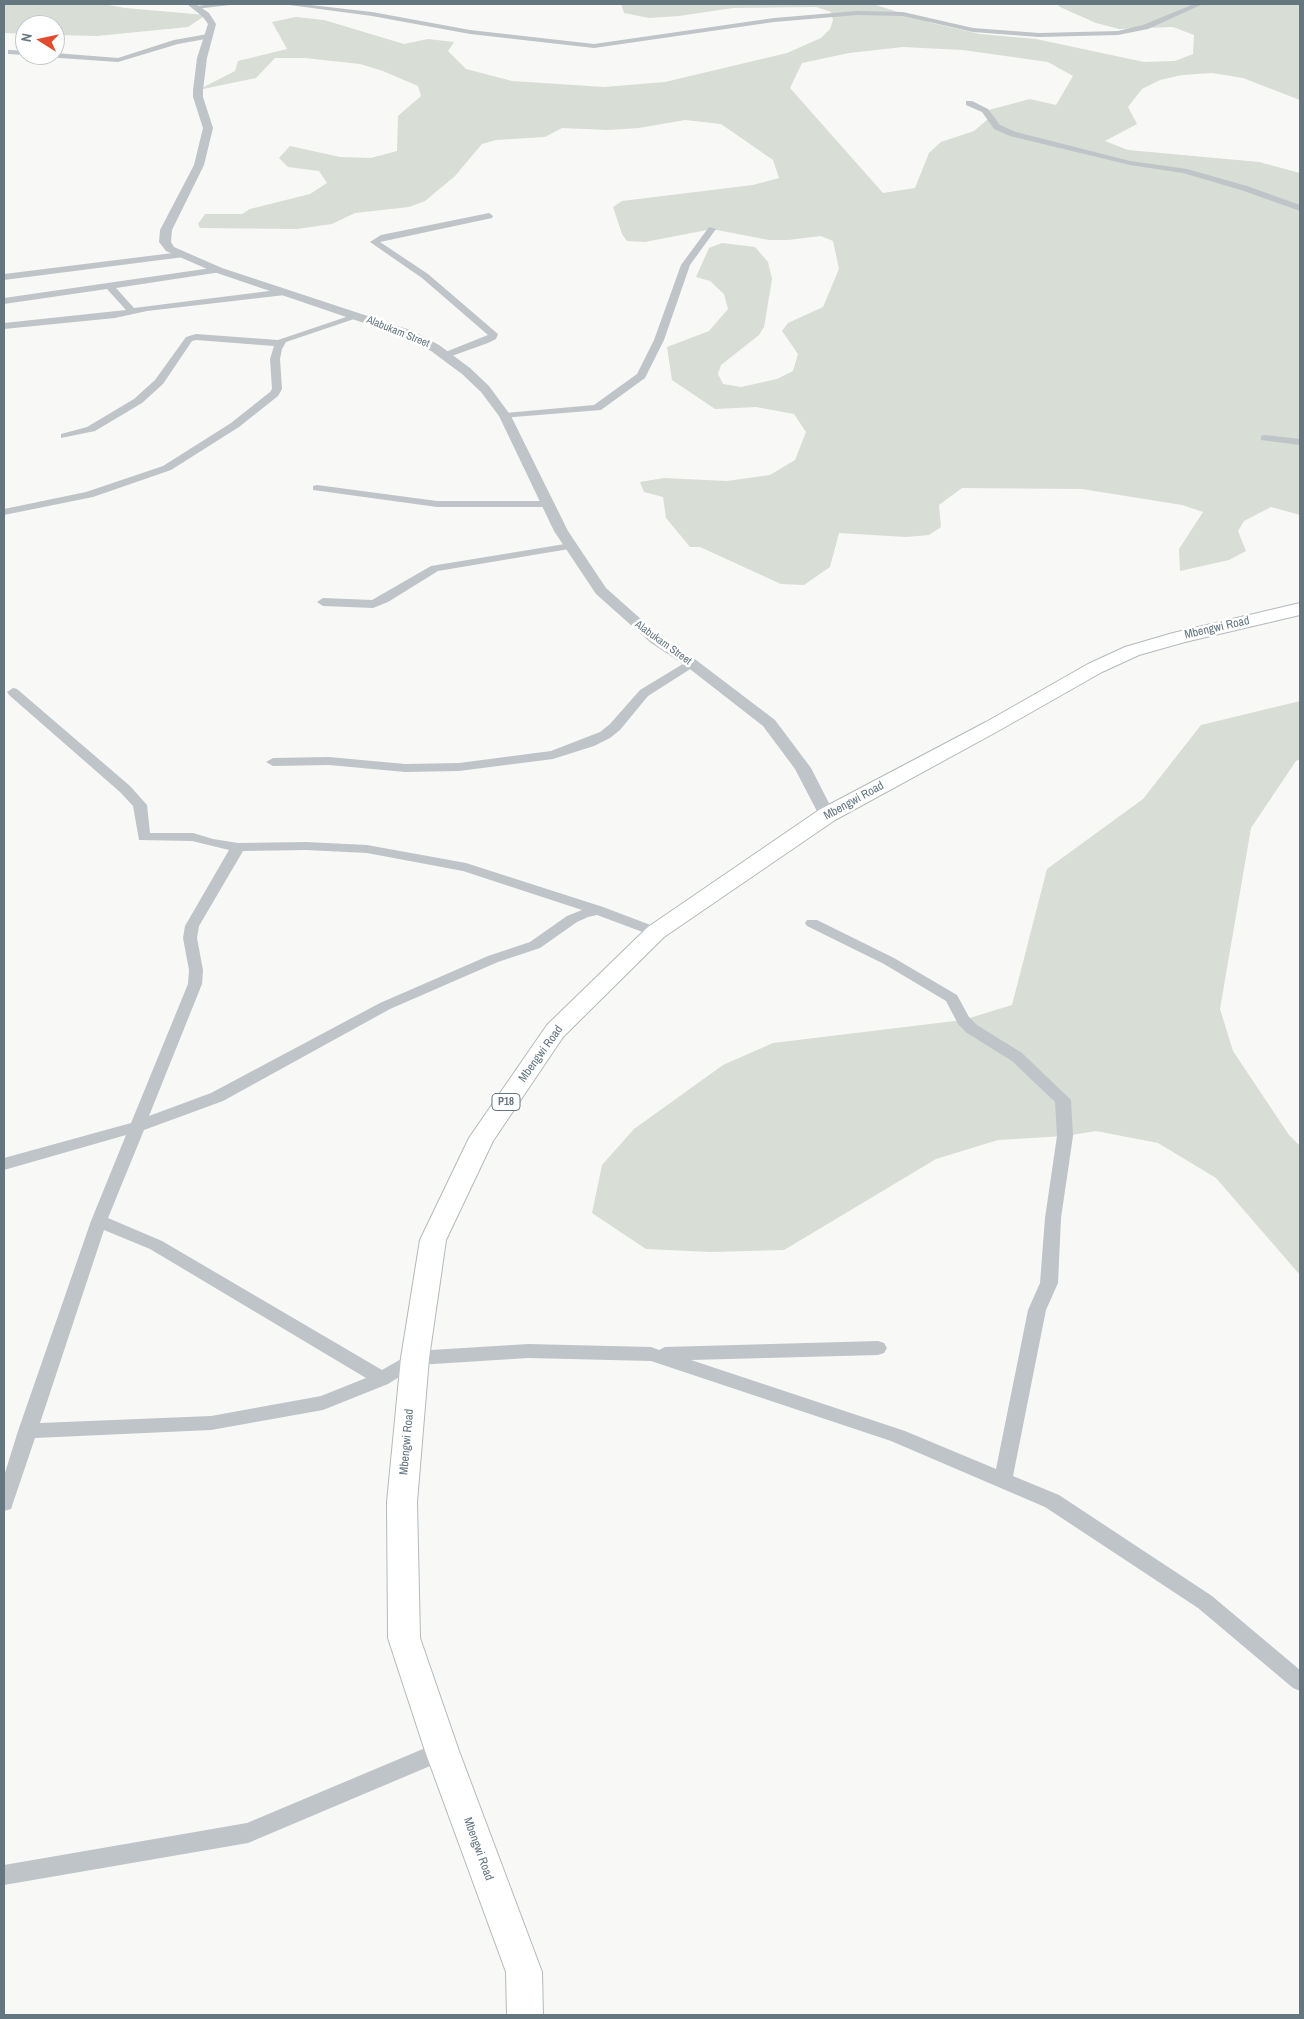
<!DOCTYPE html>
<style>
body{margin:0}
#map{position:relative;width:1304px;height:2019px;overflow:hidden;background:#f8f8f6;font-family:"Archivo Narrow",sans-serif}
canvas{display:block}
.frame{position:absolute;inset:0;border:5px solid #647680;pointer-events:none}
.north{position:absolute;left:15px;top:15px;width:50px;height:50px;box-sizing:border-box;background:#fff;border:1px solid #c1c8cc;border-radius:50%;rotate:280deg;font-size:14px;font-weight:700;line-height:20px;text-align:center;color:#647680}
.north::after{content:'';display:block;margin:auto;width:18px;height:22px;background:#df4c2f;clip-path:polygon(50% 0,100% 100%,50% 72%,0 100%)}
</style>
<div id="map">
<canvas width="1304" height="2019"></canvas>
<div class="frame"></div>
<div class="north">N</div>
</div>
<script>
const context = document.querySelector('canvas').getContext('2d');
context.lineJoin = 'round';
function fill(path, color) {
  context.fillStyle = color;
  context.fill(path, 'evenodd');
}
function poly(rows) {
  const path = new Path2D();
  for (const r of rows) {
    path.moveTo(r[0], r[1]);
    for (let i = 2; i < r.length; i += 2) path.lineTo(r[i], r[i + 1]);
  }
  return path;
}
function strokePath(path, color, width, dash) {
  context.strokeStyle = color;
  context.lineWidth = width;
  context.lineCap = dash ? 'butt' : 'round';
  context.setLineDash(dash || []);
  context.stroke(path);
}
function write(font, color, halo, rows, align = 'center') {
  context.font = font + ' "Archivo Narrow",sans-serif';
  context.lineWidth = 5;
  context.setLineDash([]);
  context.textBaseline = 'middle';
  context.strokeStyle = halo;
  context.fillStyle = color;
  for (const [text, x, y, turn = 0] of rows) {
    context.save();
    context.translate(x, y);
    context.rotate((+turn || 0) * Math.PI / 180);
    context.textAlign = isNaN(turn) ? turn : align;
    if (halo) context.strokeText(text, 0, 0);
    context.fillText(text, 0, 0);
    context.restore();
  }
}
fill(poly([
 [4,4,103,4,125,8,206,15,188,27,97,36,55,35,55,25,25,25,25,34,4,33],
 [621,4,873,4,932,23,980,34,1036,39,1144,62,1175,61,1193,54,1194,35,1173,27,1119,29,1096,23,1060,7,1057,4,1300,4,1300,100,1243,78,1212,73,1182,75,1160,80,1142,89,1128,107,1137,124,1105,141,1128,150,1259,162,1300,173,1300,515,1271,507,1244,521,1238,531,1246,551,1229,560,1180,571,1179,549,1203,512,1182,505,1082,489,962,488,939,505,941,527,929,535,906,537,839,533,830,567,804,585,781,584,700,547,690,547,666,518,663,497,644,492,640,482,664,478,727,481,770,475,795,460,806,432,794,414,756,407,715,409,672,380,667,347,709,331,728,309,724,294,710,281,696,277,709,248,722,243,755,247,768,262,772,279,764,327,759,335,721,365,718,374,723,384,741,387,777,379,793,371,798,354,782,331,788,323,823,307,839,269,833,241,821,236,788,240,769,240,712,229,645,242,627,241,622,234,613,207,622,201,753,185,779,178,773,160,721,124,685,120,639,128,608,130,562,128,545,137,496,140,482,144,455,176,425,201,409,207,355,213,332,224,297,229,200,228,198,224,205,214,242,214,250,209,310,194,327,183,319,171,288,167,279,158,290,146,340,157,371,158,397,151,398,116,421,96,418,86,383,71,360,64,305,58,275,58,256,78,198,90,235,71,238,61,287,49,272,22,296,17,324,20,404,44,428,39,454,42,448,51,466,69,512,81,604,87,665,82,787,53,821,38,830,29,833,20,831,12,816,7,733,8,679,16,649,18,624,13],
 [903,47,963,50,1048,62,1073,76,1056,105,1030,99,985,111,988,119,974,131,941,142,929,153,915,188,883,193,790,88,802,63,849,53],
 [1300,701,1300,759,1296,761,1251,828,1220,1009,1233,1051,1289,1135,1300,1146,1300,1275,1216,1178,1158,1143,1096,1131,1065,1136,998,1140,936,1159,784,1250,711,1252,646,1249,592,1213,602,1165,634,1129,723,1065,773,1043,963,1020,1012,1005,1047,869,1143,799,1201,725]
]), '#d8ddd5');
const primary = poly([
 [1300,603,1300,615,1185,642,1139,655,1102,672,1000,730,835,820,664,937,563,1037,493,1141,446,1240,429,1358,417,1502,420,1638,459,1751,542,1972,543,2015,507,2015,506,1972,425,1751,388,1638,387,1502,401,1358,420,1240,469,1138,547,1025,648,927,819,810,986,722,1088,664,1125,647,1173,633,1300,603]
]);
strokePath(primary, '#b3b9bc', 2);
fill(poly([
 [210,4,238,4,196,9,192,7,210,4],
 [282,4,302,4,372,12,470,30,594,44,774,18,857,11,903,12,973,28,1039,33,1118,31,1143,25,1194,4,1203,4,1148,29,1118,35,1039,37,973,32,903,16,857,15,774,22,594,48,470,34,372,16,282,4],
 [208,34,211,34,211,38,178,44,118,62,45,57,41,55,55,53,118,58,174,40,208,34],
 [11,50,25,51,26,55,8,54,8,50,11,50],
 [966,101,972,101,988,109,1000,125,1016,132,1130,161,1187,169,1247,186,1300,205,1300,211,1241,190,1183,173,1130,165,1010,136,994,129,982,112,966,105,966,101],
 [489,213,493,216,492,218,380,242,428,274,498,334,496,339,488,343,449,357,443,357,443,353,488,335,422,278,370,242,381,235,489,213],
 [709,227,716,229,690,265,664,340,645,378,601,410,501,418,501,414,505,413,594,405,637,374,654,340,681,265,709,227],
 [181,252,186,255,184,257,4,280,4,274,181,252],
 [218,267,221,268,221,272,116,288,134,308,285,289,290,292,285,295,147,311,115,318,4,329,4,323,126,310,107,289,4,304,4,298,218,267],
 [355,314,363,316,286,342,282,349,280,359,282,389,278,396,239,427,171,470,93,497,4,515,4,509,86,492,163,466,231,423,270,392,272,389,270,359,274,346,196,340,192,341,163,384,142,403,95,431,61,438,61,434,87,427,134,399,155,380,186,337,196,334,278,340,355,314],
 [1265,435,1300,439,1300,445,1261,440,1261,436,1265,435],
 [317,485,437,501,548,501,553,504,548,507,437,507,313,490,313,486,317,485],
 [571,543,577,546,575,548,438,571,388,602,373,608,323,606,317,602,323,598,372,600,431,566,571,543],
 [691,659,695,660,697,663,695,666,648,696,620,730,610,738,594,746,553,759,459,771,405,772,329,765,273,766,266,762,273,758,329,757,405,764,459,763,551,751,600,732,610,724,640,690,691,659],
 [13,688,17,689,130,786,147,805,150,833,193,833,213,839,238,843,306,842,367,845,466,863,603,907,661,929,663,932,656,937,597,915,588,917,577,922,540,948,498,962,390,1009,223,1101,144,1130,108,1218,162,1241,382,1370,415,1351,528,1344,651,1347,659,1350,665,1347,878,1341,884,1343,887,1348,884,1353,878,1355,691,1360,905,1431,996,1469,1028,1310,1040,1283,1045,1218,1057,1136,1055,1102,1012,1061,967,1033,958,1024,946,1001,884,964,807,926,805,923,807,920,817,920,894,958,957,995,969,1017,977,1025,1022,1053,1071,1100,1073,1136,1061,1218,1058,1283,1046,1310,1013,1476,1059,1495,1212,1596,1300,1670,1300,1691,1293,1688,1198,1608,1045,1507,891,1441,651,1361,528,1358,418,1365,388,1384,323,1410,211,1430,35,1438,13,1503,11,1509,4,1511,4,1476,18,1431,91,1221,126,1135,4,1170,4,1158,131,1123,188,984,189,970,183,938,185,926,229,850,192,841,139,840,133,806,120,792,9,695,7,692,13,688],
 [306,850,367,853,463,871,582,910,567,916,530,942,488,956,380,1003,211,1093,149,1116,202,984,203,970,197,938,199,926,243,851,306,850],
 [104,1230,150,1249,366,1378,321,1396,211,1416,40,1423,104,1230],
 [442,1741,449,1744,452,1751,449,1758,248,1843,4,1885,4,1865,247,1823,442,1741]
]), '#bfc4c8');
fill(poly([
 [187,4,196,4,209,13,216,24,207,58,203,90,203,97,213,128,204,165,172,230,171,242,174,247,222,268,413,331,439,345,470,368,489,386,511,416,568,531,606,588,661,637,696,660,775,720,811,768,835,815,833,819,821,819,795,769,763,726,686,666,651,643,596,594,554,531,499,416,481,392,462,374,431,351,405,337,214,272,166,251,159,242,160,230,194,165,203,128,193,97,193,90,197,58,208,24,203,17,187,4]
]), '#bfc4c8');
fill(primary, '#fff');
write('11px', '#647680', '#fff', [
 ["Alabukam Street",398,332,22],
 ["Alabukam Street",663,643,36]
]);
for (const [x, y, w] of [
 [506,1102,28]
]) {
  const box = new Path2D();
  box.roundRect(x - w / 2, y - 8.5, w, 17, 4);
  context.fillStyle = '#fff';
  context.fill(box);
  strokePath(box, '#647680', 1);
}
write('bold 11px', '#647680', null, [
 ["P18",506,1102]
]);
write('12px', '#647680', '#fff', [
 ["Mbengwi Road",1217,628,-13],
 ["Mbengwi Road",854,801,-29],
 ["Mbengwi Road",541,1054,-54],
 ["Mbengwi Road",407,1442,-85],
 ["Mbengwi Road",478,1849,70]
]);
</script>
